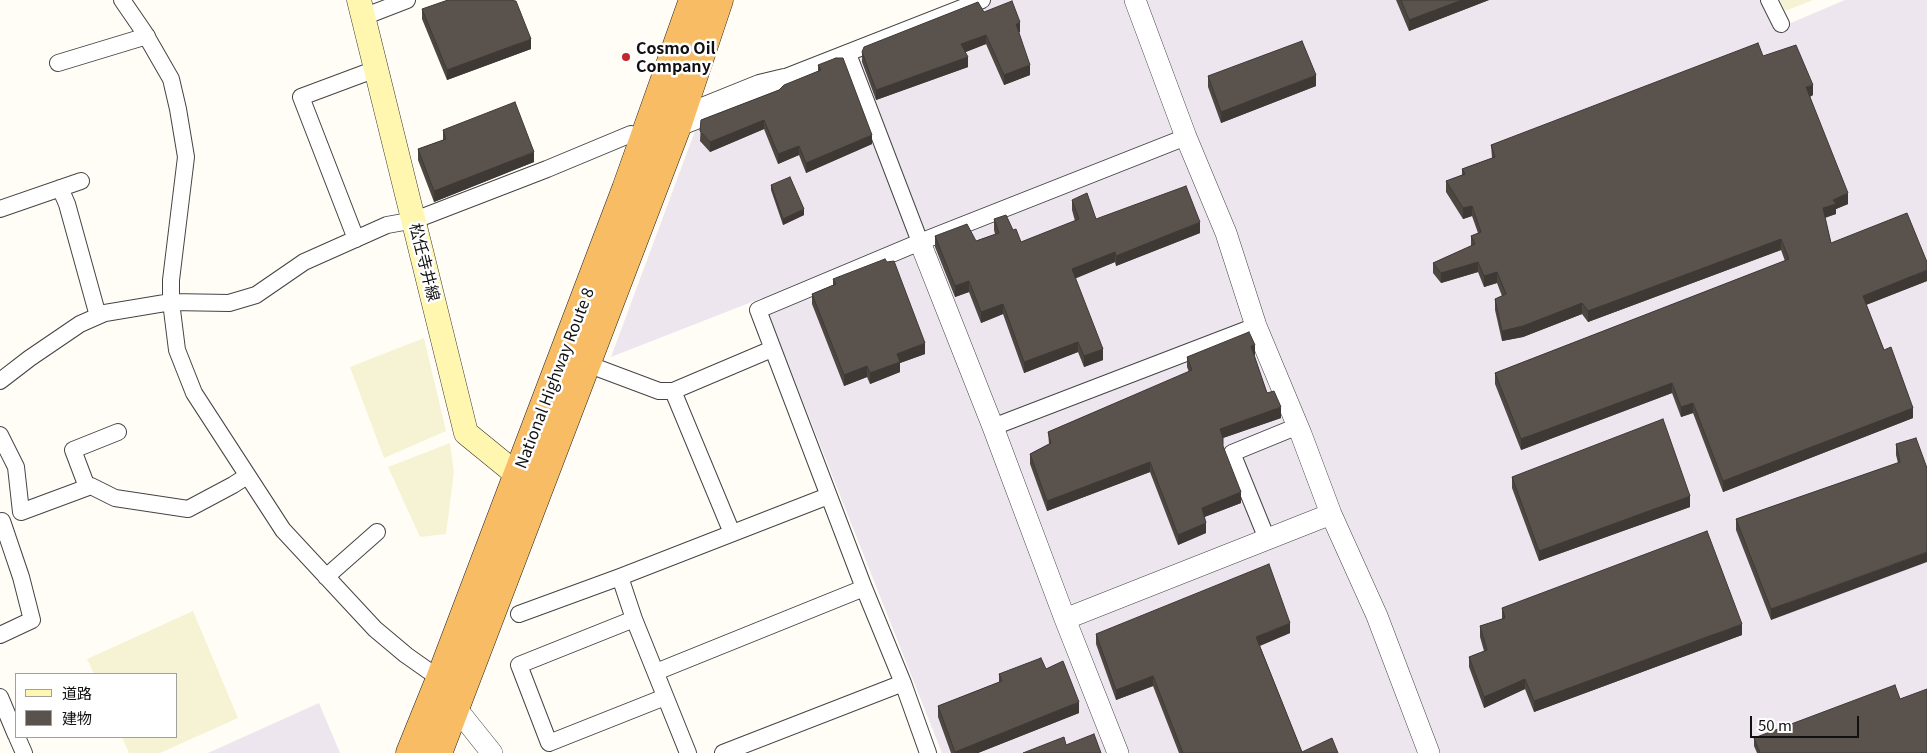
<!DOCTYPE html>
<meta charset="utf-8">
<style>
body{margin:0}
#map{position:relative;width:1927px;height:753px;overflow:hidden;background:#fffdf5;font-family:Georgia,"Noto Sans JP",serif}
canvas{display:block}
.legend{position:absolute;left:15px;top:673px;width:162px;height:65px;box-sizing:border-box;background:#fff;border:1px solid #a0a0a0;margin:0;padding:6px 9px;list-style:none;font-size:15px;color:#111}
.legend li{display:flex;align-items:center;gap:10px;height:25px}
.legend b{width:25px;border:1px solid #a0a0a0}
.scale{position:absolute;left:1750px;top:716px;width:109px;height:22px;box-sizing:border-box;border:2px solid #111;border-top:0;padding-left:6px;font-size:15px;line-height:18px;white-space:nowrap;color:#111;-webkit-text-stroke:4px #fff;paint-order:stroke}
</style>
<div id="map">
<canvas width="1927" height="753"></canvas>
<ul class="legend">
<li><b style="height:6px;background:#fff6b0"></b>道路</li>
<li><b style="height:14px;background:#5a524d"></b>建物</li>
</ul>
<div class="scale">50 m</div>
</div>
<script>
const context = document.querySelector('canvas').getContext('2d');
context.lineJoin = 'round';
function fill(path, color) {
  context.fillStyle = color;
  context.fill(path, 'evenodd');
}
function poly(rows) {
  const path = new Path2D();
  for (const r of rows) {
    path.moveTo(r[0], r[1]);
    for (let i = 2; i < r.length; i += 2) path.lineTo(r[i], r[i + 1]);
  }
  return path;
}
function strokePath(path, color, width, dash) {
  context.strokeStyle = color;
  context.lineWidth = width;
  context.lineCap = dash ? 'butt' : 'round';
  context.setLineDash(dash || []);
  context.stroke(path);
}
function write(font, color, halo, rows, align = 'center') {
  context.font = font + ' Georgia,"Noto Sans JP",serif';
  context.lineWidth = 5;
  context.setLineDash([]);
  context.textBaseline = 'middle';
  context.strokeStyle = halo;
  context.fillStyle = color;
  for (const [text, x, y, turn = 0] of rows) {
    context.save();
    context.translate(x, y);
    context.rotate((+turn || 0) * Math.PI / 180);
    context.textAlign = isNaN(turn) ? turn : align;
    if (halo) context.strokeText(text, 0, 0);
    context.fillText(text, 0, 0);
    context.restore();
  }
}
fill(poly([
 [964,0,1765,0,1779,28,1845,0,1927,0,1927,753,942,753,762,298,611,357,695,131,967,9],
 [319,703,340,753,208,753]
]), '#eee6ef');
fill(poly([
 [1780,0,1813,0,1785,11],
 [424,338,446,431,384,458,350,367],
 [450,443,454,472,446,534,420,537,388,467],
 [193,611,238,718,160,753,129,753,122,737,176,737,176,674,94,674,87,659]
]), '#f6f3d4');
const minor = poly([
 [122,0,144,32,171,79,178,109,186,157,171,280,171,302,177,350,194,393,283,530,375,629,406,655,440,679,443,684],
 [1769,0,1781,24],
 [363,17,407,0],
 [848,54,920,242],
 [58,63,147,36],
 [697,108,759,83,784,77],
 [676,129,775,90,786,77,982,0],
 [60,188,67,204,98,316],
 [0,209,81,181],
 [356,239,301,97,376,69],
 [587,364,659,391,673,391,772,349],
 [0,381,30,358,80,324,105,313,171,302,229,303,256,295,304,262,387,225,415,220,547,169,631,134],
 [673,391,732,533],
 [993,427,1256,326],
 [0,435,16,467,21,512,91,486,115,498,188,509,233,485,247,476],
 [87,487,73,450,118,432],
 [1267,539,1232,453,1298,426],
 [326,577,377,532],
 [620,577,634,619,688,753],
 [519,614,620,577,828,496],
 [634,619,519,665,549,743,665,697],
 [0,635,32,620,21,577,2,521],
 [656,672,864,588],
 [0,697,16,735],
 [17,737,24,753],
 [723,753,903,683],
 [928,753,903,683,864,588,758,310,920,242,1186,137]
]);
const tertiary = poly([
 [1135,0,1186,137,1226,233,1256,326,1301,434,1331,514,1377,616,1429,753],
 [920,242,993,427,1065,619,1118,753],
 [1065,619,1331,514],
 [456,708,492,753]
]);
const secondary = poly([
 [359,0,466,433,531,486]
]);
const trunk = poly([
 [410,753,440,679,626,189,693,0],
 [438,753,676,129,719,0]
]);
strokePath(minor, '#444', 18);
strokePath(tertiary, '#444', 22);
strokePath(secondary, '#333', 25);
strokePath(trunk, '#222', 29);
strokePath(minor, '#fff', 16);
strokePath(tertiary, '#fff', 21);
strokePath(secondary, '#fff6b0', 24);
strokePath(trunk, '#f7bc64', 28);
fill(poly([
 [1396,0,1489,0,1409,31],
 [422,9,531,49,447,80,422,19],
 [984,12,1020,32,1019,32,1030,75,1004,85,986,44,965,52,968,67,876,100,862,62,862,52],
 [1763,56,1813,95,1810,97,1848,204,1836,209,1836,214,1825,218,1831,243,1927,281,1866,305,1884,350,1913,418,1723,492,1693,413,1681,417,1672,393,1521,450,1495,384,1495,373,1785,261,1781,250,1588,322,1582,314,1523,337,1502,341,1495,310,1495,299,1502,296,1497,283,1484,287,1478,272,1441,283,1433,273,1433,263,1471,246,1471,236,1478,233,1472,216,1463,219,1446,192,1446,181,1462,175,1462,169,1492,158,1491,145],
 [818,65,872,144,806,173,799,155,778,164,764,129,710,152,700,141,701,120,779,90,818,71],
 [1208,76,1316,86,1221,123,1208,87],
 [443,130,534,162,434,202,418,160,418,149,443,140],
 [771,185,804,215,783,225,771,190],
 [1072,200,1096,219,1200,233,1116,266,1115,262,1075,278,1103,360,1084,367,1078,352,1024,373,1003,314,981,323,969,292,955,297,935,247,935,236,976,241,995,234,994,230,994,219,1021,242,1075,221,1072,210],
 [833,279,925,354,900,363,900,372,870,384,867,377,844,386,812,304,812,294,833,285],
 [1254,355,1267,393,1281,418,1223,438,1223,448,1241,503,1204,517,1206,533,1178,545,1150,472,1047,511,1030,464,1030,454,1049,444,1048,432,1189,372,1187,367,1187,357],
 [1896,444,1927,468,1771,620,1736,530,1736,519,1898,463,1896,455],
 [1512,477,1690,507,1539,561,1512,488],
 [1502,608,1742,635,1534,712,1525,689,1484,708,1469,667,1469,657,1484,651,1480,637,1480,626,1502,619],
 [1290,633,1260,646,1302,752,1338,753,1179,753,1153,686,1116,700,1096,644,1096,634],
 [1046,669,1079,713,978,753,951,753,938,717,938,706,999,682,999,674],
 [1900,699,1927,753,1757,753,1754,746,1754,738]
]), '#4d4742');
fill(poly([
 [1462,0,1489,0,1409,31,1409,20],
 [1020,22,1020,32,1016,34,1016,24],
 [986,35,986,44,961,54,961,44],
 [531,39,531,49,447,80,447,70],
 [968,57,968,67,876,100,876,90],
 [1030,65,1030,75,1004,85,1004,75],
 [1316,75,1316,86,1221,123,1221,112],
 [1813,85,1813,95,1806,98,1806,87],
 [764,120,764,129,710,152,710,142],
 [872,135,872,144,806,173,806,163],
 [799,146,799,155,778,164,778,154],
 [534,152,534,162,434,202,434,191],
 [1848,193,1848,204,1836,209,1836,214,1823,218,1823,208,1833,200],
 [1472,206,1472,216,1463,219,1463,208],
 [804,209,804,215,783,225,783,219],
 [1200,222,1200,233,1116,266,1116,256],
 [1781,239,1781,250,1588,322,1588,311],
 [1115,252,1115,262,1072,280,1072,269],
 [1478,262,1478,272,1441,283,1441,273],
 [1927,270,1927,281,1863,306,1863,296],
 [1497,272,1497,283,1484,287,1484,276],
 [969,281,969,292,955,297,955,286],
 [1582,303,1582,314,1523,337,1502,341,1502,331],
 [1003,304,1003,314,981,323,981,312],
 [1078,342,1078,352,1024,373,1024,362],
 [925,343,925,354,900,363,900,372,870,384,870,373,897,354],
 [1255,345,1255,355,1251,357,1251,346],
 [1103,349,1103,360,1084,367,1084,356],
 [867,366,867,377,844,386,844,375],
 [1672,383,1672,393,1521,450,1521,439],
 [1693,403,1693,413,1681,417,1681,407],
 [1281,407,1281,418,1220,439,1220,429],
 [1913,408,1913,418,1723,492,1723,481],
 [1150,462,1150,472,1047,511,1047,501],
 [1241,492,1241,503,1202,518,1202,508],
 [1690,496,1690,507,1539,561,1539,551],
 [1206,523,1206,533,1178,545,1178,535],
 [1927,552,1927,562,1771,620,1771,609],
 [1290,623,1290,633,1256,647,1256,637],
 [1742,624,1742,635,1534,712,1534,701],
 [1153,676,1153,686,1116,700,1116,690],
 [1525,679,1525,689,1484,708,1484,697],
 [1079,702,1079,713,978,753,955,753,955,752]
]), '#3f3936');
const building = poly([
 [448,0,514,0,514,1,516,1,531,39,447,70,422,9,448,0],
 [1401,0,1462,0,1409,20,1401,0],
 [1012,1,1020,22,1016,24,1030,65,1004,75,986,35,961,44,968,57,876,90,862,52,864,47,978,2,984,12,1012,1],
 [1302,41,1316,75,1221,112,1208,76,1302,41],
 [1758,43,1763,56,1796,45,1813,85,1806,87,1848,193,1833,200,1836,204,1823,208,1831,243,1907,213,1927,262,1927,270,1863,296,1884,350,1891,347,1913,408,1723,481,1693,403,1681,407,1672,383,1521,439,1495,373,1789,259,1781,239,1588,311,1582,303,1523,326,1502,331,1495,299,1506,294,1497,272,1484,276,1478,262,1441,273,1433,263,1475,244,1471,236,1481,232,1472,206,1463,208,1446,181,1465,174,1462,169,1495,157,1491,145,1758,43],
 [836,58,843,58,872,135,806,163,799,146,778,154,764,120,710,142,700,131,701,120,779,90,784,85,821,70,818,65,836,58],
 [515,102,534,152,434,191,418,149,446,139,443,130,515,102],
 [790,177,804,209,783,219,771,185,790,177],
 [1186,186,1200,222,1116,256,1115,252,1072,269,1103,349,1084,356,1078,342,1024,362,1003,304,981,312,969,281,955,286,935,236,967,224,976,241,999,233,994,219,1006,215,1013,230,1016,229,1021,242,1079,219,1072,200,1087,193,1096,219,1186,186],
 [885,259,887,262,894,261,925,343,897,354,900,362,870,373,867,366,844,375,812,294,836,284,833,279,885,259],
 [1249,332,1255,345,1251,346,1267,393,1274,391,1281,407,1220,429,1223,438,1223,446,1241,492,1202,508,1206,523,1178,535,1150,462,1047,501,1030,454,1051,443,1048,432,1192,370,1187,357,1249,332],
 [1663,419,1690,496,1539,551,1512,477,1663,419],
 [1916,438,1927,468,1927,552,1771,609,1736,519,1900,462,1896,444,1916,438],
 [1707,531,1742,624,1534,701,1525,679,1484,697,1469,657,1487,650,1480,626,1505,618,1502,608,1707,531],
 [1269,564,1290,623,1256,637,1302,752,1332,738,1338,753,1183,753,1153,676,1116,690,1096,634,1269,564],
 [1041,658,1046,669,1063,661,1079,702,955,752,938,706,1002,681,999,674,1041,658],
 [1895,685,1900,699,1927,689,1927,753,1760,753,1754,738,1895,685],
 [1094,734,1101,753,1023,753,1064,737,1066,745,1094,734]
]);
fill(building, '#5a524d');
strokePath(building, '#3f3936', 1);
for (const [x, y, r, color] of [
 [626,57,5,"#c4262e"]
]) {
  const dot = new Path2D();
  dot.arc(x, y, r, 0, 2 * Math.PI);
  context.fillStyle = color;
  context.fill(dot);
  strokePath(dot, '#fff', 2);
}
write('bold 16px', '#111', '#fff', [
 ["Cosmo Oil",636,48],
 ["Company",636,66]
], 'left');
write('16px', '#111', '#fff', [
 ["松任寺井線",425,262,76],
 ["National Highway Route 8",554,378,-69]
]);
</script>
